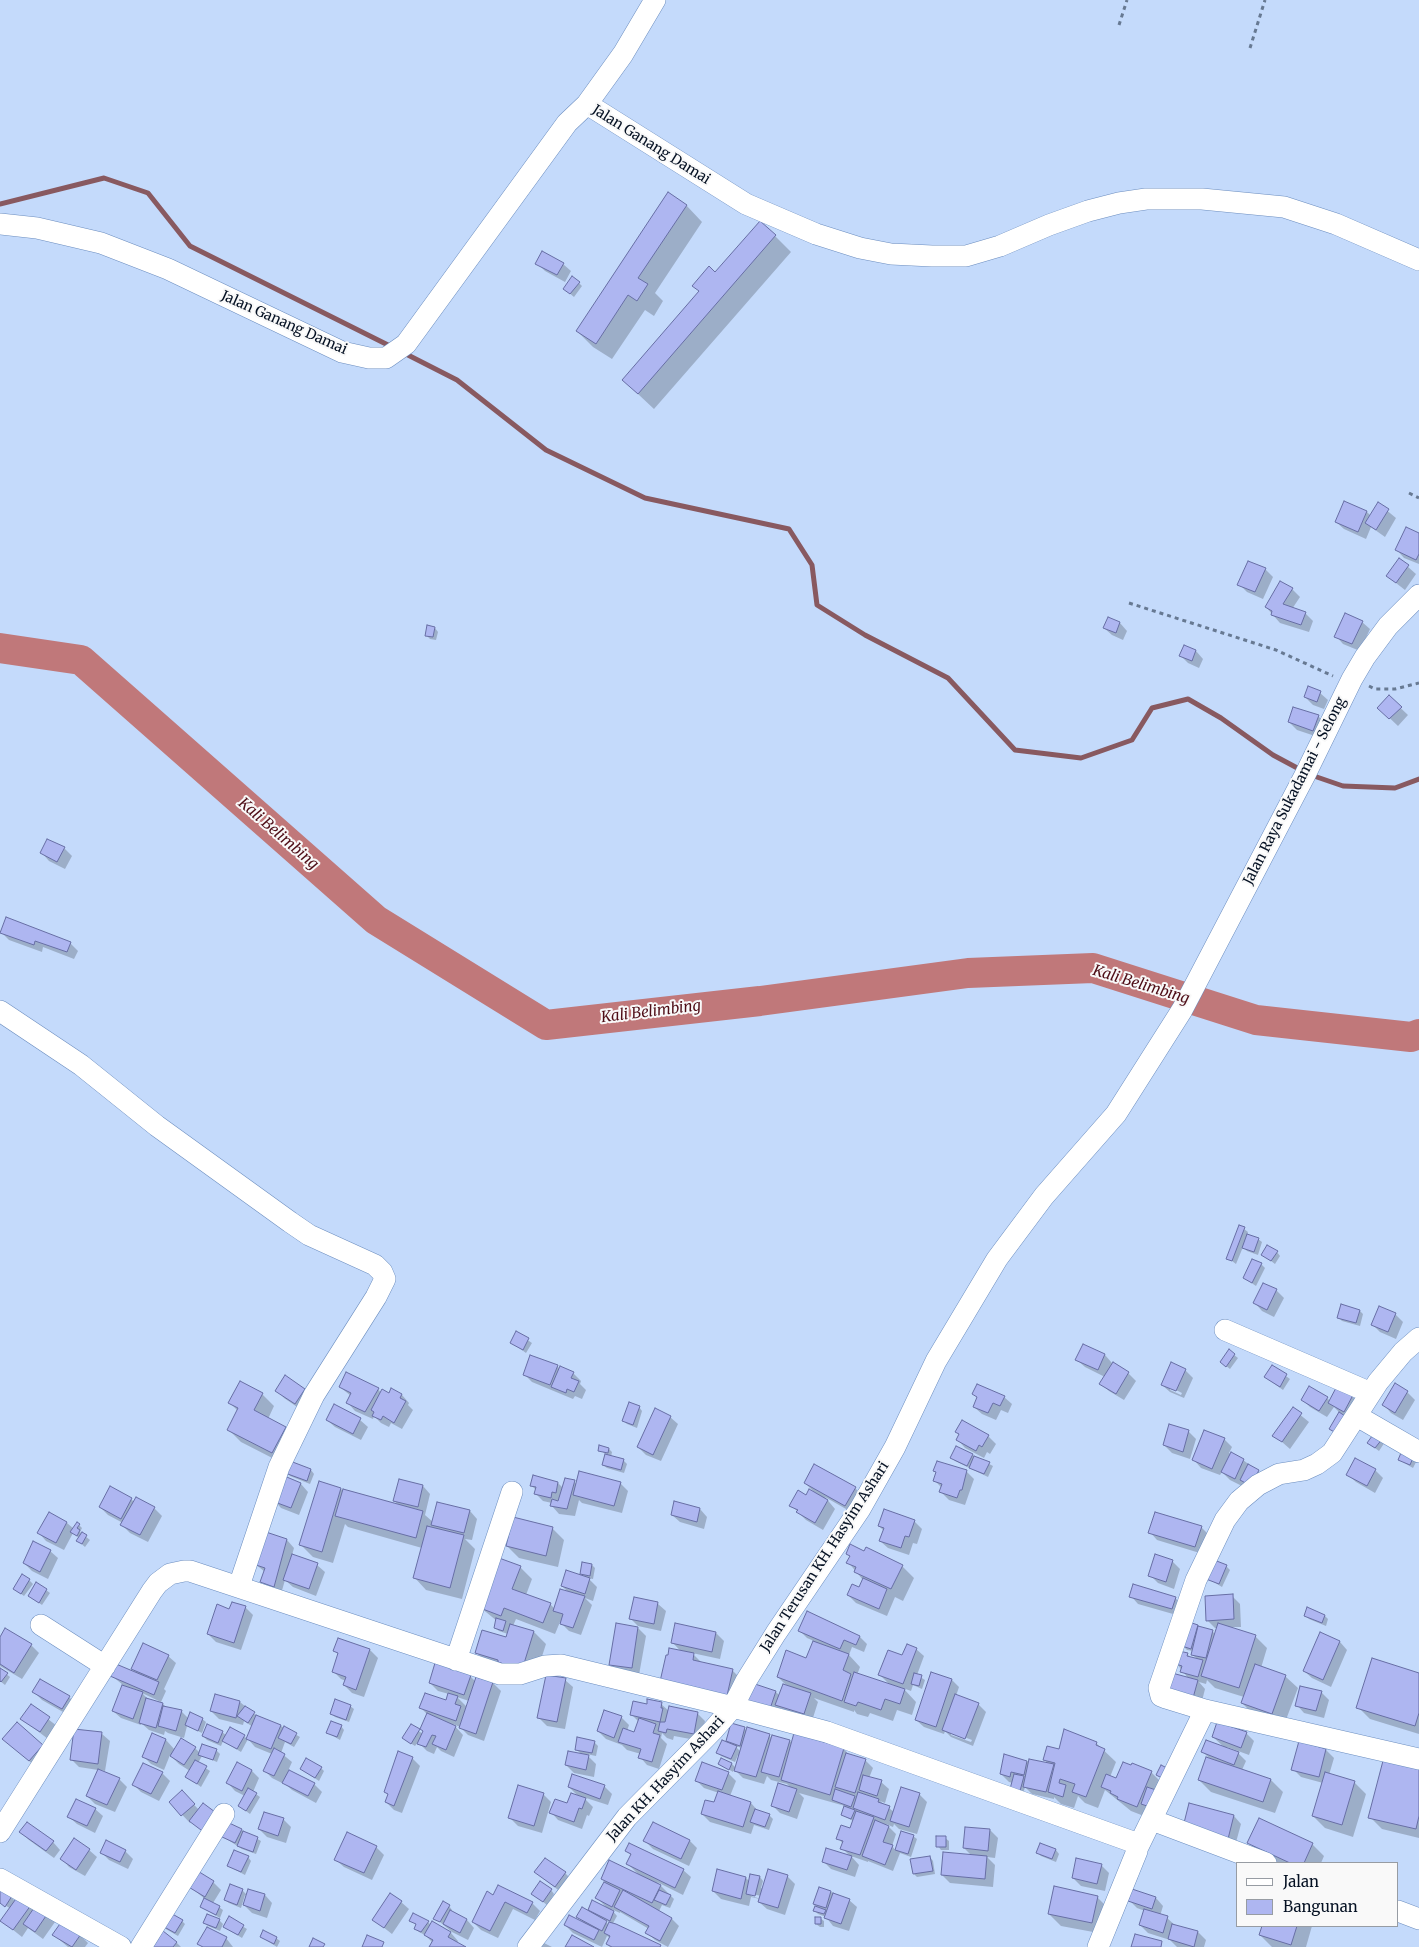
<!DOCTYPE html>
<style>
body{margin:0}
#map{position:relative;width:1419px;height:1947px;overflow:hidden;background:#c4dafb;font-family:Merriweather,serif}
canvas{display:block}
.legend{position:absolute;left:1236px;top:1862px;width:162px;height:65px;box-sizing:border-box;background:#f9f9f9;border:1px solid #979ca3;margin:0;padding:6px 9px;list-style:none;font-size:15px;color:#051123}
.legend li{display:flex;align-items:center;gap:10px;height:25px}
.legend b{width:25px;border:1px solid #979ca3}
</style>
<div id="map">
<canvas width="1419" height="1947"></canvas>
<ul class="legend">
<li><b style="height:6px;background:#fff"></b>Jalan</li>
<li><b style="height:14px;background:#aeb6f1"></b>Bangunan</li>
</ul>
</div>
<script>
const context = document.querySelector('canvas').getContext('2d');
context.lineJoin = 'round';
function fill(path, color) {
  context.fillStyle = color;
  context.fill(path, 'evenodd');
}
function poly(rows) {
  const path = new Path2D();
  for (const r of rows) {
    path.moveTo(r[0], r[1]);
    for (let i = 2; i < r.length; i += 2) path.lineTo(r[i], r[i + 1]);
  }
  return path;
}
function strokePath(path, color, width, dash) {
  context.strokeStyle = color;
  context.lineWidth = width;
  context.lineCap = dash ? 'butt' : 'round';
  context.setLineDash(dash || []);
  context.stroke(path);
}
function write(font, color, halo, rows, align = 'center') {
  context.font = font + ' Merriweather,serif';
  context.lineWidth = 4;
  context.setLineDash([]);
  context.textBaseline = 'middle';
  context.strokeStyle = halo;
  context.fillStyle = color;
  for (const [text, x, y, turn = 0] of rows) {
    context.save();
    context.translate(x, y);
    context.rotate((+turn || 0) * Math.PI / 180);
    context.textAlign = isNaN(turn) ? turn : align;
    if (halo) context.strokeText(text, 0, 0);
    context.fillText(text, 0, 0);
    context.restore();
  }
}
fill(poly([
 [686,205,702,222,655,293,663,301,654,316,645,310,612,359,593,347,577,331],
 [775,236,791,252,654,409,623,380,700,292,694,286],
 [537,263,563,264,571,271,565,282,545,271],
 [579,283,582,286,574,297,568,292],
 [1345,502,1367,512,1371,516,1379,504,1396,518,1385,537,1371,527,1366,539,1344,529,1336,522],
 [1419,534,1419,564,1404,558,1397,550],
 [1399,559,1416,574,1405,590,1387,576],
 [1265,569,1273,577,1263,599,1247,592,1239,584],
 [1292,589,1300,597,1292,609,1305,613,1313,621,1309,632,1280,623,1266,607],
 [1108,619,1120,623,1127,631,1123,640,1112,635,1104,628],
 [1362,622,1370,629,1360,651,1343,644,1336,636],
 [435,628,438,632,436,640,430,639,426,635],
 [1196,651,1203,659,1199,668,1188,663,1180,655],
 [1320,693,1328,700,1324,709,1313,705,1305,697],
 [1389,697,1408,715,1398,726,1379,708],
 [1318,716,1326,724,1321,738,1297,730,1289,722],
 [64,848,72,856,65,869,49,861,42,853],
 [1,932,70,943,78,951,74,959,43,947,42,952,9,940],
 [1240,1226,1248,1232,1247,1235,1258,1239,1262,1242,1258,1255,1247,1251,1243,1247,1236,1264,1228,1258],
 [1277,1252,1280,1256,1275,1264,1263,1255],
 [1261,1264,1265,1268,1256,1286,1244,1278],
 [1276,1290,1284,1298,1274,1317,1262,1311,1255,1303],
 [1360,1311,1363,1314,1360,1326,1342,1321,1339,1318],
 [1395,1314,1403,1322,1396,1339,1380,1332,1373,1325],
 [517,1333,532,1343,526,1353,511,1342],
 [1083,1345,1105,1355,1112,1363,1128,1373,1136,1381,1124,1400,1109,1391,1101,1384,1105,1377,1085,1367,1077,1360],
 [1229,1351,1238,1358,1230,1369,1225,1365],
 [557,1366,560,1369,573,1373,581,1381,580,1384,586,1390,582,1399,575,1396,573,1399,532,1382,524,1374],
 [1272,1366,1290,1379,1283,1390,1265,1377],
 [1185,1370,1193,1378,1184,1398,1170,1392,1162,1385],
 [1170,1387,1182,1393,1181,1395,1170,1390],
 [286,1377,305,1390,312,1398,303,1411,284,1398,277,1390],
 [1395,1385,1407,1392,1415,1400,1403,1420,1391,1413,1384,1405],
 [340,1387,378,1389,381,1393,390,1394,392,1390,402,1395,409,1403,408,1405,413,1410,402,1429,391,1423,389,1427,381,1423,374,1416,373,1419,355,1411,348,1403,351,1396],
 [262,1394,274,1406,268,1419,285,1428,297,1440,284,1464,241,1442,229,1430,238,1411,230,1403],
 [974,1394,1004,1397,1012,1404,1008,1413,1001,1410,996,1420,982,1414,974,1407,978,1398],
 [1352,1396,1360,1404,1331,1428,1340,1413,1334,1407,1327,1417,1310,1407,1303,1400,1327,1398,1330,1401],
 [334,1406,360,1420,368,1427,361,1440,335,1427,327,1420],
 [639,1407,642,1411,637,1428,627,1424,624,1421],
 [1293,1409,1309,1422,1290,1449,1274,1435],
 [670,1417,678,1424,661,1461,646,1455,638,1447],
 [1188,1431,1196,1439,1190,1459,1172,1453,1164,1445],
 [957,1432,988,1436,996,1444,990,1454,987,1452,984,1458,965,1448,958,1440,960,1436],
 [1375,1434,1385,1442,1379,1451,1372,1446],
 [1224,1439,1232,1447,1229,1453,1243,1460,1262,1474,1242,1486,1230,1480,1222,1472,1220,1475,1201,1468,1194,1460],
 [609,1449,612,1452,611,1457,623,1460,627,1464,624,1473,607,1468,603,1465,606,1454,599,1450],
 [972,1455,993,1466,988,1477,955,1461,952,1458],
 [1418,1458,1413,1468,1399,1460],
 [291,1462,311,1470,314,1474,310,1484,290,1476,287,1472],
 [1375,1470,1383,1478,1375,1493,1356,1482,1348,1475],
 [935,1471,967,1472,974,1479,965,1505,949,1500,941,1492,942,1488,935,1481,937,1473],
 [283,1477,301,1484,308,1492,299,1515,281,1508,274,1500],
 [534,1477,558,1483,563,1488,566,1479,577,1484,620,1483,628,1491,622,1513,582,1503,579,1500,575,1516,559,1514,552,1506,552,1503,543,1501,535,1493,536,1490,532,1486],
 [805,1483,855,1488,863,1496,853,1513,825,1497,835,1509,823,1530,806,1520,791,1505,806,1497,816,1494],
 [423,1486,430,1494,425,1515,433,1522,470,1511,477,1519,472,1540,465,1539,475,1549,462,1599,426,1590,415,1578,422,1548,348,1527,345,1524,333,1563,313,1557,301,1545,341,1489,343,1491,399,1505,394,1501],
 [131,1499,134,1502,154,1508,162,1516,148,1542,130,1533,122,1525,123,1523,108,1515,100,1507],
 [700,1509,707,1517,704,1529,680,1522,672,1515],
 [49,1513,67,1523,74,1529,79,1525,82,1528,80,1532,90,1540,85,1547,78,1541,79,1538,73,1533,64,1550,46,1541,39,1533],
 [914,1521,922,1529,917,1544,913,1543,909,1555,888,1548,880,1541,884,1531,879,1526],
 [1201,1527,1209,1535,1203,1554,1157,1540,1150,1532],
 [552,1528,564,1540,558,1567,519,1558,507,1546],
 [287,1540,294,1548,292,1555,317,1565,325,1572,316,1596,293,1587,285,1580,281,1594,270,1590,262,1582,265,1572,254,1563],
 [50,1551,58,1558,48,1579,32,1571,24,1563],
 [865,1552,902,1566,914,1578,903,1601,895,1597,887,1616,856,1603,848,1595,860,1589,863,1580,848,1562,850,1557,847,1554],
 [1172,1561,1180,1569,1174,1589,1158,1583,1150,1575],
 [592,1565,595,1568,593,1579,588,1578,597,1587,593,1601,585,1598,592,1605,581,1635,569,1631,560,1622,555,1634,516,1619,513,1626,534,1632,546,1644,534,1681,511,1674,488,1664,476,1652,506,1638,508,1634,499,1631,495,1628,497,1621,481,1608,520,1567,532,1579,526,1595,550,1604,555,1609,569,1593,562,1586,586,1578,581,1574],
 [1226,1566,1230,1570,1222,1587,1207,1578],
 [29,1580,33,1584,24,1596,14,1589],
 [46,1590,50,1593,42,1605,29,1596],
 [1131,1596,1175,1598,1183,1605,1180,1616,1138,1604],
 [1232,1596,1240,1604,1241,1627,1229,1627,1255,1636,1267,1648,1261,1668,1286,1677,1298,1688,1284,1725,1254,1715,1242,1703,1244,1697,1215,1688,1207,1680,1206,1684,1199,1682,1205,1689,1201,1705,1176,1698,1188,1678,1177,1664,1187,1654,1192,1659,1199,1661,1193,1655,1194,1651,1187,1650,1183,1646,1197,1626,1212,1631,1216,1635,1218,1628,1215,1628,1207,1620],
 [635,1599,658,1604,666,1611,661,1631,638,1626,631,1619],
 [245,1607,253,1615,241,1650,216,1642,208,1634,230,1610],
 [1308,1609,1325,1616,1328,1619,1326,1626,1309,1619,1305,1615],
 [676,1624,716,1633,724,1641,720,1659,692,1653,703,1664,732,1670,744,1682,738,1711,672,1642],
 [617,1625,638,1628,646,1636,639,1675,618,1672,610,1664],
 [799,1630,860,1637,867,1644,864,1652,852,1647,849,1655,860,1667,857,1675,890,1685,880,1675,916,1649,924,1656,917,1675,925,1680,922,1689,913,1685,911,1691,903,1688,916,1702,912,1715,897,1710,893,1721,870,1713,868,1717,857,1714,854,1710,854,1712,814,1698,818,1702,812,1721,785,1712,781,1708,778,1716,753,1685,776,1692,780,1696,788,1687,778,1677,807,1659,814,1641,807,1638],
 [1321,1634,1340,1642,1347,1650,1331,1687,1312,1678,1304,1671],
 [0,1639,31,1645,39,1653,22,1679,0,1666],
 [339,1639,370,1650,378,1658,364,1697,352,1693,344,1685,346,1681,341,1679,333,1671,339,1655,335,1651],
 [168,1656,176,1663,164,1689,166,1691,161,1702,142,1693,149,1700,163,1704,166,1707,181,1711,189,1719,202,1719,206,1722,202,1733,187,1726,184,1738,168,1733,165,1731,164,1735,149,1730,141,1723,141,1725,121,1718,113,1711,123,1685,112,1676,138,1674,132,1669],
 [0,1669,10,1677,5,1685,0,1681],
 [1419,1674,1419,1734,1370,1719,1358,1707],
 [470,1676,475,1681,477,1678,493,1683,501,1691,484,1741,468,1735,460,1727,453,1724,463,1735,454,1757,441,1751,437,1747,434,1754,427,1751,418,1742,415,1746,407,1741,411,1725,424,1735,428,1715,421,1708,447,1702,449,1694,438,1691,430,1683],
 [457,1697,469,1701,467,1707],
 [565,1680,573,1687,565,1729,547,1726,539,1718],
 [952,1680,959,1687,956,1696,978,1704,986,1712,973,1746,951,1737,945,1731,944,1734,924,1727,916,1720],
 [951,1732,972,1740,971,1742,951,1735],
 [41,1681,69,1697,77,1705,70,1716,42,1700,34,1692],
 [1321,1692,1329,1700,1324,1718,1304,1713,1297,1705],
 [240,1702,258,1717,281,1726,300,1737,294,1747,285,1742,281,1753,292,1762,288,1771,314,1784,322,1792,316,1803,292,1790,283,1782,282,1783,272,1778,264,1770,272,1754,255,1747,248,1739,241,1752,223,1741,221,1746,207,1740,203,1736,222,1732,227,1736,231,1729,248,1739,253,1727,244,1721,243,1725,219,1719,211,1711],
 [661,1704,669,1711,698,1714,705,1721,701,1741,674,1736,673,1740,667,1738,662,1733,661,1738,667,1744,659,1769,647,1765,640,1757,641,1754,627,1750,622,1745,606,1739,598,1731,621,1717,629,1725,627,1731,635,1733,639,1722,631,1714,648,1706],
 [31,1706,57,1726,48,1739,22,1719],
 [350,1706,354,1709,349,1722,335,1717,331,1713],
 [732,1725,744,1728,747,1731,769,1735,772,1739,790,1741,793,1744,844,1749,850,1756,865,1760,873,1768,869,1778,881,1782,889,1789,885,1803,880,1801,894,1812,902,1789,920,1795,927,1802,917,1834,899,1829,894,1824,893,1827,886,1824,896,1834,892,1846,896,1851,902,1833,913,1836,917,1839,911,1857,900,1853,893,1871,868,1861,868,1862,851,1856,859,1865,855,1877,831,1869,823,1861,850,1856,842,1848,843,1844,838,1838,851,1830,853,1821,842,1815,845,1806,799,1793,804,1798,797,1819,780,1813,772,1805,791,1788,787,1784,771,1780,767,1776,764,1784,743,1778,734,1769,733,1772,720,1764,732,1764,736,1768,740,1756,738,1755,735,1762,721,1756,718,1752,726,1743],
 [735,1746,742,1748,741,1752],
 [341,1726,344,1730,340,1740,328,1733],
 [76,1730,102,1734,110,1741,105,1771,100,1770,119,1779,127,1787,115,1812,95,1804,87,1796,98,1770,79,1767,72,1760],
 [1246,1733,1254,1741,1249,1755,1227,1747,1226,1749,1238,1753,1246,1761,1242,1770,1271,1780,1283,1792,1275,1813,1211,1792,1199,1780,1211,1760,1203,1752,1225,1748,1213,1737],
 [152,1735,166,1740,175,1750,195,1748,200,1753,216,1750,220,1754,217,1762,202,1756,198,1763,210,1771,201,1787,187,1777,190,1771,179,1764,170,1755,164,1770,151,1764,143,1756],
 [594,1742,598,1746,596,1756,586,1754,596,1764,594,1777,574,1773,566,1765,582,1755,576,1749],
 [1096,1743,1116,1762,1110,1777,1117,1779,1151,1772,1163,1784,1149,1818,1131,1811,1105,1790,1098,1808,1085,1803,1078,1796,1074,1808,1061,1804,1054,1797,1054,1799,1032,1794,1025,1787,1023,1794,1013,1783,1009,1782,1001,1774,1017,1760,1049,1765,1044,1759,1060,1750],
 [1300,1743,1326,1750,1334,1758,1329,1775,1354,1782,1366,1794,1353,1837,1325,1828,1313,1816,1323,1783,1301,1777,1293,1769],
 [12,1746,43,1746,37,1768],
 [412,1758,420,1766,402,1813,394,1810,386,1802,388,1795,385,1792],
 [1419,1767,1419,1838,1382,1829,1370,1817],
 [321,1768,324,1771,319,1781,301,1769],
 [252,1771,259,1778,253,1792,260,1797,250,1814,239,1806,245,1796,235,1791,228,1783],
 [162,1773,170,1781,159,1801,141,1792,134,1785],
 [728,1773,736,1781,730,1796,751,1803,758,1811,769,1815,773,1819,769,1830,754,1825,751,1834,710,1822,702,1814,715,1804,719,1793,704,1788,696,1780],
 [604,1786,612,1794,608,1805,583,1797,593,1807,589,1816,587,1815,582,1829,558,1820,551,1812,568,1805,579,1797,569,1787],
 [182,1792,199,1810,213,1839,192,1821,190,1823,170,1802],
 [543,1794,551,1802,542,1833,518,1826,510,1818],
 [1190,1804,1234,1816,1241,1824,1235,1846],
 [95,1809,103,1816,95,1833,77,1824,69,1817],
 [283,1819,291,1827,286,1843,267,1837,259,1829],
 [241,1830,261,1841,256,1854,242,1849,222,1836],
 [990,1830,998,1838,995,1858,987,1857,995,1865,993,1887,950,1883,942,1875,972,1856,964,1848],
 [21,1832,53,1842,60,1850,54,1858,29,1840],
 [945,1838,949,1841,949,1850,941,1850,938,1846],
 [645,1841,690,1841,697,1848,689,1866,653,1849],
 [1249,1843,1312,1844,1324,1856,1321,1863,1278,1863,1261,1855],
 [1041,1844,1056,1850,1059,1854,1056,1862,1041,1856,1038,1853],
 [376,1847,384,1855,372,1880,344,1867,336,1860],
 [89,1850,97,1857,85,1876,69,1867,62,1859],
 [125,1851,133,1859,128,1869,109,1860,101,1852],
 [626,1851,683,1870,691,1877,683,1895,657,1882,674,1899,670,1908,662,1905,659,1911,672,1919,679,1926,668,1947,655,1940,647,1933,649,1929,620,1912,620,1913,611,1909,617,1916,612,1925,661,1947,610,1947,607,1944,610,1938,607,1936,602,1947,573,1933,565,1925,585,1924,578,1917,596,1916,589,1909,607,1908,597,1898,605,1881,602,1878,639,1875,628,1864,632,1856],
 [602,1918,610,1922,609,1925],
 [248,1857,251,1861,245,1875,228,1866],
 [930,1857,933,1861,935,1874,917,1877,914,1874],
 [1101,1865,1109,1873,1105,1891,1081,1886,1073,1878],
 [536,1872,565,1873,573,1881,563,1894],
 [787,1876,795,1884,785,1915,767,1909,759,1902,760,1899,751,1897,749,1906,721,1899,713,1891,746,1878,750,1882,760,1877,763,1881,761,1888,763,1889],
 [751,1894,762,1896,761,1899,751,1896],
 [213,1882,221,1890,213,1903,223,1910,220,1918,201,1907,205,1899,189,1886],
 [242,1890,247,1895,265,1895,272,1903,267,1918,252,1913,244,1905,247,1896,245,1895,241,1908,229,1903,225,1900],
 [551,1890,554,1894,547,1905,533,1894],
 [831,1892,849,1900,857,1907,849,1931,833,1926,826,1917,818,1914,815,1911,820,1909,814,1904],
 [494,1896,532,1903,540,1911,535,1920,513,1909,498,1938,481,1930,473,1922],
 [11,1897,16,1902,47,1914,55,1922,43,1939,28,1928,22,1937,2,1921,11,1909,0,1902],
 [1097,1897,1109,1909,1104,1934,1061,1926,1049,1914],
 [1156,1898,1163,1906,1160,1916,1167,1918,1176,1926,1198,1932,1206,1940,1204,1947,1177,1947,1170,1940,1148,1933,1140,1925,1145,1911,1137,1908,1129,1900],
 [401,1902,409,1909,392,1934,374,1920],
 [449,1906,452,1910,451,1912,467,1920,474,1928,468,1940,452,1932,435,1918],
 [229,1918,247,1929,242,1938,224,1927],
 [820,1918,824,1921,824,1927,820,1927,816,1924],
 [219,1920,223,1924,220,1931,208,1926,205,1923],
 [182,1921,185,1924,178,1936,164,1928],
 [411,1921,428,1922,431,1925,432,1922,451,1933,458,1941,457,1943,463,1947,431,1947,433,1943,425,1935,419,1932,415,1928,417,1925],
 [1263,1926,1312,1926,1306,1947,1272,1947,1260,1935],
 [54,1935,80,1935,88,1943,85,1947,68,1947],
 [261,1937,276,1938,280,1941,277,1947],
 [226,1938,233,1947,202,1947,199,1944],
 [176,1942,181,1947,154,1947],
 [542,1942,552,1947,539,1947]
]), '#0003');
strokePath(poly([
 [0,204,104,178,148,193,190,246,392,347],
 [404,353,457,380,546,450,645,498,789,529,812,565,817,605,865,635,948,678,1015,750,1081,758,1132,740,1152,708,1188,699,1221,718,1273,755,1301,770],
 [1311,775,1343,786,1395,788,1419,779]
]), '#885960', 5);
strokePath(poly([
 [0,648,81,660,376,920,546,1025,760,1001,968,973,1093,968,1256,1020,1411,1037,1419,1034]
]), '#c0787a', 30);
const building = poly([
 [668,192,687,205,638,278,648,284,637,301,628,295,596,344,576,331,668,192],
 [760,221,776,235,638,394,622,380,699,291,692,286,709,266,715,272,760,221],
 [542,251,564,263,557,275,535,264,542,251],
 [572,276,580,282,570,294,563,289,572,276],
 [1344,501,1367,511,1358,532,1335,522,1344,501],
 [1378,502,1389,509,1376,530,1365,523,1378,502],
 [1406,527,1419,533,1419,554,1416,560,1395,550,1406,527],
 [1399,558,1409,565,1396,583,1386,576,1399,558],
 [1248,561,1266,568,1255,592,1237,585,1248,561],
 [1280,581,1293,588,1283,604,1306,612,1301,625,1271,615,1272,611,1265,607,1280,581],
 [1345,613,1363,621,1352,644,1334,637,1345,613],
 [1108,617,1120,622,1116,633,1103,628,1108,617],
 [427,625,435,627,433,637,425,636,427,625],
 [1184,645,1196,650,1192,661,1179,656,1184,645],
 [1308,686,1321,691,1317,702,1304,697,1308,686],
 [1389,695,1402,707,1389,719,1377,708,1389,695],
 [1293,707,1319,715,1313,731,1288,722,1293,707],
 [47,839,65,847,57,862,40,853,47,839],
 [6,917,71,942,67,952,35,941,34,945,0,933,6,917],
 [1239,1225,1245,1227,1232,1261,1226,1259,1239,1225],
 [1247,1234,1259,1238,1254,1252,1242,1248,1247,1234],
 [1267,1245,1278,1251,1271,1261,1261,1255,1267,1245],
 [1252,1259,1262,1263,1252,1283,1243,1278,1252,1259],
 [1263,1283,1277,1289,1267,1310,1253,1303,1263,1283],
 [1341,1304,1360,1310,1356,1323,1337,1318,1341,1304],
 [1379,1306,1396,1313,1388,1332,1371,1325,1379,1306],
 [516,1331,529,1338,523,1350,510,1343,516,1331],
 [1083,1344,1105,1354,1098,1370,1075,1360,1083,1344],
 [1229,1349,1235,1354,1226,1367,1220,1362,1229,1349],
 [530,1355,558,1365,550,1385,523,1375,530,1355],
 [1113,1362,1129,1372,1116,1394,1099,1384,1113,1362],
 [1171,1362,1186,1369,1176,1391,1161,1385,1171,1362],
 [1272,1365,1287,1374,1280,1387,1264,1377,1272,1365],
 [560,1366,574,1372,571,1378,579,1381,574,1392,567,1389,566,1393,551,1387,560,1366],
 [346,1372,379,1388,365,1412,346,1403,351,1393,339,1387,346,1372],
 [285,1375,305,1389,295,1404,275,1391,285,1375],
 [240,1381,263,1393,254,1410,286,1427,272,1453,227,1430,238,1408,228,1403,240,1381],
 [1395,1383,1408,1391,1395,1413,1382,1405,1395,1383],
 [977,1384,1005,1396,1000,1406,993,1403,988,1413,973,1407,977,1397,972,1394,977,1384],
 [1309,1386,1328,1397,1319,1411,1301,1400,1309,1386],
 [1337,1386,1353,1395,1344,1412,1328,1403,1337,1386],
 [391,1388,402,1394,400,1398,406,1401,394,1423,383,1416,381,1420,372,1416,374,1412,371,1410,382,1389,389,1393,391,1388],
 [629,1402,640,1406,633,1425,622,1421,629,1402],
 [334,1404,361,1418,353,1434,326,1420,334,1404],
 [1293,1407,1302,1413,1282,1442,1272,1436,1293,1407],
 [655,1408,671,1416,653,1455,637,1447,655,1408],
 [1339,1412,1348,1418,1338,1434,1329,1429,1339,1412],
 [962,1420,989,1435,982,1447,979,1445,976,1451,956,1440,959,1434,955,1432,962,1420],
 [1169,1424,1189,1430,1183,1452,1163,1445,1169,1424],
 [1204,1430,1225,1438,1212,1469,1192,1460,1204,1430],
 [1375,1432,1383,1438,1375,1448,1367,1443,1375,1432],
 [599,1445,609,1448,608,1453,598,1451,599,1445],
 [956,1446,973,1454,967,1466,950,1458,956,1446],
 [1403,1448,1415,1453,1410,1465,1398,1460,1403,1448],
 [1231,1452,1244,1459,1235,1479,1221,1472,1231,1452],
 [605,1454,624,1459,621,1470,602,1465,605,1454],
 [974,1456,990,1462,984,1474,969,1468,974,1456],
 [1355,1458,1376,1469,1367,1486,1346,1475,1355,1458],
 [290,1461,311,1469,307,1481,285,1473,290,1461],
 [937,1461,967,1470,962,1490,960,1490,957,1498,939,1492,942,1484,933,1481,936,1472,933,1471,937,1461],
 [814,1464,856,1487,845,1506,804,1483,814,1464],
 [1248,1464,1259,1470,1251,1486,1240,1480,1248,1464],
 [579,1471,621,1482,614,1506,573,1495,579,1471],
 [282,1475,301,1483,291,1508,272,1501,282,1475],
 [533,1475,558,1482,556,1493,552,1492,551,1498,534,1494,536,1487,530,1486,533,1475],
 [565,1478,575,1480,567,1509,550,1506,552,1499,558,1501,565,1478],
 [399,1479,423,1485,418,1507,393,1501,399,1479],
 [319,1481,341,1488,322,1552,299,1545,319,1481],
 [110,1486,132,1498,121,1519,99,1507,110,1486],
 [343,1489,423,1511,416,1538,335,1516,343,1489],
 [809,1489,828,1500,815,1523,796,1512,798,1510,789,1506,798,1490,806,1495,809,1489],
 [136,1497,155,1507,140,1535,120,1525,136,1497],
 [674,1501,700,1508,697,1522,671,1515,674,1501],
 [437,1502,470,1510,464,1533,431,1525,437,1502],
 [884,1509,915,1520,909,1537,905,1536,901,1548,879,1541,884,1528,878,1526,884,1509],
 [49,1512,67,1522,56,1543,37,1533,49,1512],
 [1155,1512,1202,1526,1195,1547,1148,1533,1155,1512],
 [513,1517,553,1527,546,1556,506,1546,513,1517],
 [77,1522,80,1524,77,1528,80,1530,77,1536,70,1532,77,1522],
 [427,1526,464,1535,450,1588,413,1578,427,1526],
 [263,1531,287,1539,274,1587,260,1582,265,1568,253,1564,263,1531],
 [82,1532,87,1535,82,1544,76,1541,82,1532],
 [33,1541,51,1550,40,1572,23,1563,33,1541],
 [850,1544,864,1551,866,1547,903,1565,891,1589,854,1572,856,1567,846,1563,850,1556,846,1554,850,1544],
 [292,1554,318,1563,309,1589,283,1580,292,1554],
 [1155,1554,1173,1560,1166,1582,1148,1576,1155,1554],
 [499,1558,521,1566,512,1589,551,1603,543,1623,504,1608,501,1616,480,1608,499,1558],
 [1214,1560,1227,1565,1219,1584,1206,1579,1214,1560],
 [582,1562,592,1564,590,1576,580,1574,582,1562],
 [566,1570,590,1578,585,1594,561,1586,566,1570],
 [22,1574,30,1579,21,1594,13,1589,22,1574],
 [863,1578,887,1589,879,1609,847,1595,852,1584,859,1587,863,1578],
 [36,1582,47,1589,39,1603,28,1596,36,1582],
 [1133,1584,1176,1597,1172,1609,1129,1597,1133,1584],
 [560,1589,585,1596,573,1628,560,1624,563,1614,553,1611,560,1589],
 [1233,1594,1234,1619,1206,1621,1205,1596,1233,1594],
 [634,1597,658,1602,654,1624,629,1619,634,1597],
 [232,1602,246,1606,234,1643,207,1634,217,1604,229,1609,232,1602],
 [1307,1607,1325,1615,1322,1623,1304,1616,1307,1607],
 [807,1611,860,1636,856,1645,844,1640,840,1649,798,1631,807,1611],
 [496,1618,506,1621,503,1631,494,1628,496,1618],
 [1189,1622,1198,1625,1191,1649,1182,1646,1189,1622],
 [616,1623,638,1627,632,1668,609,1665,616,1623],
 [675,1623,716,1632,712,1652,671,1643,675,1623],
 [1218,1623,1256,1635,1239,1688,1201,1676,1218,1623],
 [510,1624,534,1631,522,1670,498,1662,498,1660,475,1653,482,1630,506,1637,510,1624],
 [1198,1626,1213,1630,1206,1658,1191,1655,1198,1626],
 [5,1628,32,1644,14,1673,0,1664,0,1637,5,1628],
 [1320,1632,1340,1641,1323,1680,1303,1671,1320,1632],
 [338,1638,370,1649,356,1690,343,1685,346,1677,332,1672,338,1653,333,1651,338,1638],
 [813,1641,849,1654,843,1670,851,1674,842,1701,777,1677,786,1650,806,1658,813,1641],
 [143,1643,169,1655,157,1680,131,1669,143,1643],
 [907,1644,917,1648,903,1684,878,1675,888,1650,902,1655,907,1644],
 [669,1648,694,1653,693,1660,733,1669,726,1700,659,1686,666,1655,668,1655,669,1648],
 [1179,1651,1188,1653,1187,1656,1203,1660,1198,1677,1180,1672,1182,1666,1176,1664,1179,1651],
 [1372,1658,1419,1673,1419,1713,1415,1726,1356,1708,1372,1658],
 [435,1663,471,1675,464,1695,429,1683,435,1663],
 [116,1664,159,1682,154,1695,110,1676,116,1664],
 [1255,1664,1286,1675,1272,1714,1241,1703,1255,1664],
 [0,1668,8,1673,1,1682,0,1681,0,1668],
 [854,1672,905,1689,900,1704,885,1699,881,1710,858,1702,856,1706,844,1702,854,1672],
 [931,1672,952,1679,936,1727,915,1720,931,1672],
 [914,1673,922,1675,919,1686,911,1684,914,1673],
 [1172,1673,1198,1680,1193,1698,1167,1691,1172,1673],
 [546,1675,566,1678,557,1722,537,1718,546,1675],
 [476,1677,493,1682,476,1734,459,1728,476,1677],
 [40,1679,70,1696,62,1709,32,1692,40,1679],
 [752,1683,776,1691,770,1709,747,1701,752,1683],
 [783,1684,811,1693,804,1714,775,1705,783,1684],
 [122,1685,143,1692,133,1719,112,1711,122,1685],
 [1300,1686,1322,1691,1316,1711,1295,1706,1300,1686],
 [425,1693,446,1700,448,1693,458,1696,455,1704,461,1706,456,1721,419,1708,425,1693],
 [215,1694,240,1701,236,1718,210,1711,215,1694],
 [955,1694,979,1703,965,1739,942,1730,955,1694],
 [146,1698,163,1703,156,1728,139,1723,146,1698],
 [335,1699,351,1705,346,1720,330,1714,335,1699],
 [647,1699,662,1702,661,1708,663,1708,660,1722,630,1715,633,1701,647,1704,647,1699],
 [31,1704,50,1717,40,1732,20,1719,31,1704],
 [163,1706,182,1710,176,1731,158,1726,163,1706],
 [245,1706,255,1712,248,1723,237,1716,245,1706],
 [669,1706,698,1712,694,1734,667,1729,666,1733,658,1731,660,1722,665,1722,669,1706],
 [604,1710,622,1716,614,1738,597,1731,604,1710],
 [190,1712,203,1718,198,1731,185,1725,190,1712],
 [427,1713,456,1726,446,1750,432,1744,436,1736,432,1735,426,1747,417,1744,423,1731,420,1729,427,1713],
 [256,1715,281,1725,271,1749,246,1739,256,1715],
 [639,1718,656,1724,653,1733,660,1735,652,1762,638,1758,641,1749,618,1742,623,1728,634,1732,639,1718],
 [331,1721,342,1725,337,1737,326,1733,331,1721],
 [17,1722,43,1745,29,1761,2,1739,17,1722],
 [1217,1722,1247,1732,1241,1748,1212,1737,1217,1722],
 [731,1723,745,1727,740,1746,726,1741,731,1723],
 [207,1724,223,1731,218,1743,202,1736,207,1724],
 [411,1724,420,1729,411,1744,402,1738,411,1724],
 [284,1726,297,1733,291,1744,278,1738,284,1726],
 [230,1727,245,1735,237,1749,222,1741,230,1727],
 [747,1727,770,1734,756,1777,734,1771,747,1727],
 [74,1729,102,1732,98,1764,70,1760,74,1729],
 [1064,1729,1097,1742,1096,1745,1105,1749,1086,1797,1072,1792,1075,1784,1060,1779,1059,1783,1066,1785,1063,1797,1048,1792,1055,1763,1043,1760,1047,1746,1059,1749,1064,1729],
 [152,1733,166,1739,157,1763,142,1757,152,1733],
 [794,1733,844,1748,830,1795,781,1780,794,1733],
 [772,1735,790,1740,779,1777,761,1772,772,1735],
 [577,1737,595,1741,592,1753,575,1750,577,1737],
 [181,1738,196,1747,184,1765,170,1756,181,1738],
 [722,1740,737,1746,731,1759,716,1753,722,1740],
 [1206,1740,1239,1752,1234,1765,1201,1752,1206,1740],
 [1299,1741,1326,1749,1319,1777,1291,1770,1299,1741],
 [202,1744,217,1749,213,1760,198,1755,202,1744],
 [274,1748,285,1754,274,1776,263,1771,274,1748],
 [398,1751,413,1757,394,1806,385,1802,388,1794,384,1792,398,1751],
 [568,1751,589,1755,586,1770,565,1765,568,1751],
 [846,1753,866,1759,855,1793,835,1787,846,1753],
 [1004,1754,1027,1761,1024,1775,1011,1772,1010,1777,1000,1774,1004,1754],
 [1206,1757,1271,1779,1263,1802,1198,1780,1206,1757],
 [1384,1757,1419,1766,1419,1816,1416,1829,1368,1818,1384,1757],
 [306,1758,322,1767,315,1778,300,1769,306,1758],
 [721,1758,732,1763,729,1770,718,1764,721,1758],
 [1029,1759,1054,1764,1046,1792,1023,1787,1029,1759],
 [195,1760,207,1766,197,1784,185,1777,195,1760],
 [237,1762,252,1770,242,1791,226,1783,237,1762],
 [702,1762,729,1772,722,1790,695,1781,702,1762],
 [1123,1762,1131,1765,1132,1763,1152,1771,1137,1807,1117,1799,1118,1797,1110,1793,1111,1791,1101,1787,1106,1774,1116,1778,1123,1762],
 [143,1763,163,1772,151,1794,132,1785,143,1763],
 [1161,1765,1169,1769,1164,1779,1156,1775,1161,1765],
 [98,1769,120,1778,107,1805,86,1796,98,1769],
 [289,1770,315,1783,308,1796,282,1783,289,1770],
 [1325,1772,1355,1781,1342,1825,1312,1816,1325,1772],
 [572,1774,605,1785,600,1799,568,1787,572,1774],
 [1014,1774,1024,1776,1020,1791,1010,1789,1014,1774],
 [863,1775,882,1780,877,1796,859,1790,863,1775],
 [778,1783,797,1789,789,1812,771,1806,778,1783],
 [518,1785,544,1793,534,1826,508,1818,518,1785],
 [901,1787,920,1793,909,1827,890,1821,901,1787],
 [1147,1787,1159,1791,1153,1808,1141,1804,1147,1787],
 [248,1788,257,1793,246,1811,238,1806,248,1788],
 [835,1789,855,1796,851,1807,832,1800,835,1789],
 [182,1790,195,1804,181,1816,169,1802,182,1790],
 [718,1791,751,1802,743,1827,701,1814,705,1800,714,1802,718,1791],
 [858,1792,879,1799,878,1802,890,1806,885,1820,853,1808,858,1792],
 [571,1793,586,1798,582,1809,579,1808,574,1822,549,1813,555,1799,567,1803,571,1793],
 [76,1799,96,1808,87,1826,67,1817,76,1799],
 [203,1803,219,1815,205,1833,189,1821,203,1803],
 [1189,1803,1234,1815,1228,1839,1183,1827,1189,1803],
 [844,1806,855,1810,851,1819,841,1815,844,1806],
 [755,1809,770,1814,765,1827,750,1822,755,1809],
 [856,1811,874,1817,860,1855,840,1849,843,1841,836,1839,841,1825,850,1828,856,1811],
 [264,1812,284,1818,278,1836,258,1829,264,1812],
 [1259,1818,1313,1843,1304,1863,1290,1863,1247,1843,1259,1818],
 [875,1820,889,1826,883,1842,893,1845,885,1865,862,1856,875,1820],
 [27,1822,54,1841,46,1851,19,1832,27,1822],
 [227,1822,242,1829,235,1843,220,1836,227,1822],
 [653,1822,690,1840,681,1859,643,1841,653,1822],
 [965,1827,990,1829,988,1851,963,1848,965,1827],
 [243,1831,258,1837,253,1852,237,1846,243,1831],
 [901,1831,914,1835,908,1854,895,1850,901,1831],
 [347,1832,377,1846,364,1873,334,1860,347,1832],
 [936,1836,946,1836,946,1847,936,1847,936,1836],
 [74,1838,90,1849,76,1870,60,1859,74,1838],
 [106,1840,126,1850,120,1862,100,1853,106,1840],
 [629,1843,684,1869,675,1888,626,1864,631,1854,625,1851,629,1843],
 [1040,1843,1056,1849,1052,1859,1036,1853,1040,1843],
 [826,1848,852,1856,847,1870,822,1862,826,1848],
 [234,1850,249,1856,241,1872,227,1866,234,1850],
 [943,1852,987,1856,985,1879,941,1875,943,1852],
 [930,1856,933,1871,913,1874,910,1859,930,1856],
 [545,1858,566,1872,555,1887,534,1872,545,1858],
 [1076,1858,1102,1864,1097,1884,1072,1878,1076,1858],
 [609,1860,661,1885,652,1903,601,1879,609,1860],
 [717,1869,746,1877,741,1899,712,1891,717,1869],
 [768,1869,788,1875,778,1908,758,1902,768,1869],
 [196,1870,214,1881,205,1897,187,1886,196,1870],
 [750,1874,760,1876,755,1896,746,1894,750,1874],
 [540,1881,552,1889,543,1902,531,1894,540,1881],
 [604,1882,620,1890,612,1907,595,1898,604,1882],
 [230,1884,243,1889,237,1905,224,1900,230,1884],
 [498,1885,533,1902,527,1913,505,1902,490,1931,472,1922,487,1891,493,1895,498,1885],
 [1054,1886,1098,1896,1092,1923,1048,1914,1054,1886],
 [819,1887,831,1891,826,1908,813,1904,819,1887],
 [0,1888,12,1896,5,1907,0,1903,0,1888],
 [248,1889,265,1894,260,1911,243,1905,248,1889],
 [1132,1889,1156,1897,1152,1909,1128,1901,1132,1889],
 [623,1890,672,1918,660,1941,645,1933,649,1926,614,1907,623,1890],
 [659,1890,671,1895,666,1905,654,1900,659,1890],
 [390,1893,402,1901,384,1928,372,1920,390,1893],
 [833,1893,850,1899,841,1924,824,1918,833,1893],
 [18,1896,31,1905,13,1930,0,1921,18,1896],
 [204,1898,220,1906,216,1915,200,1907,204,1898],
 [592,1900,614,1911,610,1921,588,1910,592,1900],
 [443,1901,450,1905,440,1922,433,1919,443,1901],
 [36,1905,48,1913,35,1932,23,1924,36,1905],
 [815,1906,826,1910,824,1914,813,1911,815,1906],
 [582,1907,607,1921,602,1931,576,1917,582,1907],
 [1144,1909,1168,1916,1163,1933,1139,1925,1144,1909],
 [450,1910,467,1919,460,1933,443,1924,450,1910],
 [167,1911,183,1920,175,1933,159,1924,167,1911],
 [413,1913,429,1921,421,1932,414,1929,416,1924,409,1921,413,1913],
 [207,1914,220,1919,216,1928,203,1923,207,1914],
 [569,1915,599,1930,594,1940,564,1925,569,1915],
 [229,1916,244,1925,238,1935,223,1927,229,1916],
 [815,1917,821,1917,821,1924,815,1924,815,1917],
 [62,1921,81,1934,72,1947,52,1935,62,1921],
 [432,1921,451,1932,448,1937,466,1947,429,1947,433,1940,424,1935,432,1921],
 [609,1922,616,1924,661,1945,660,1947,612,1947,606,1944,610,1936,604,1933,609,1922],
 [1172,1924,1198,1931,1194,1947,1168,1939,1172,1924],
 [1262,1926,1297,1926,1291,1945,1259,1935,1262,1926],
 [207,1927,227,1937,222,1947,203,1947,197,1944,207,1927],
 [263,1930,277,1937,274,1944,260,1937,263,1930],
 [163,1931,177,1942,173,1947,153,1947,163,1931],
 [1135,1934,1162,1941,1161,1947,1131,1947,1135,1934],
 [367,1935,384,1942,382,1947,362,1947,367,1935],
 [572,1935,594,1947,565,1947,572,1935],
 [313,1938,325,1944,323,1947,309,1947,313,1938]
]);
fill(building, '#aeb6f1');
strokePath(building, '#676ea4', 1);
const minor = poly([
 [587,104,623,54,655,0],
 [0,224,37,228,101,243,168,269,342,352,369,358,386,358,406,344,567,123,587,104,746,204,816,234,860,248,891,254,932,256,966,256,1000,246,1049,225,1088,211,1119,203,1146,199,1202,199,1284,207,1336,224,1419,260],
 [0,1011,81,1065,157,1126,290,1222,309,1235,375,1265,382,1272,385,1279,376,1297,314,1395,279,1467,239,1586],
 [1225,1330,1371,1393],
 [1357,1416,1419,1452],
 [41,1625,105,1666],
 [456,1660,512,1492],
 [1205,1710,1166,1698,1161,1696,1159,1688,1196,1580,1225,1520,1239,1501,1258,1485,1279,1474,1304,1470,1317,1464,1332,1453,1378,1382,1403,1352,1419,1338],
 [1152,1820,1266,1863],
 [0,1832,152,1591,158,1583,170,1574,184,1571,190,1571,500,1674,520,1674,545,1666,561,1665,733,1707,827,1732,1133,1842,1137,1845,1137,1851,1098,1947],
 [1138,1847,1205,1710,1419,1759],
 [0,1879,121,1947],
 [1398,1911,1419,1919],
 [141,1947,224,1814],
 [528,1947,627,1817,713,1730,733,1707,746,1681,776,1633,860,1509,895,1447,936,1361,997,1259,1044,1196,1116,1114,1182,1010,1305,775,1352,679,1365,657,1388,626,1419,595]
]);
strokePath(minor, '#6b8dbf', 22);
strokePath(poly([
 [1119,25,1127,0],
 [1250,48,1265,0],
 [1409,493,1419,498],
 [1129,603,1276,650,1333,676],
 [1369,686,1375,689,1395,689,1419,683]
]), '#677992', 3, [4, 4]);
strokePath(minor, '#fff', 21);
write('14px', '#051123', '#f9f9f9', [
 ["Jalan Ganang Damai",651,145,32],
 ["Jalan Ganang Damai",284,323,24],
 ["Jalan Raya Sukadamai - Selong",1295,791,-63],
 ["Jalan Terusan KH. Hasyim Ashari",825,1557,-57],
 ["Jalan KH. Hasyim Ashari",666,1779,-47]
]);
write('italic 15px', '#4f0e17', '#f9f9f9', [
 ["Kali Belimbing",278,834,41],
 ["Kali Belimbing",1141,985,17],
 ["Kali Belimbing",651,1012,-7]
]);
</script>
